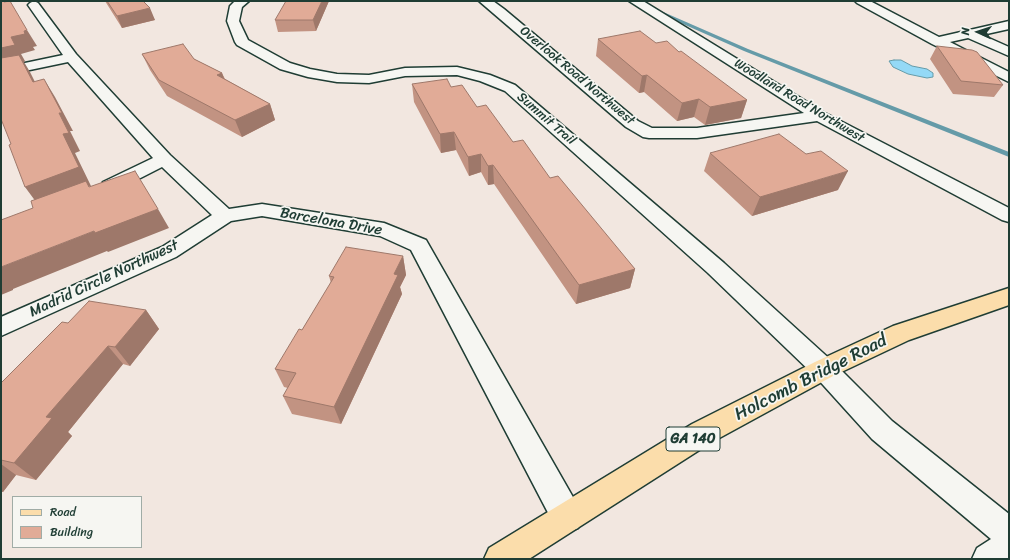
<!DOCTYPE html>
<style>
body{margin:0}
#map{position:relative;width:1010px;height:560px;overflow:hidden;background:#f2e7e0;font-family:Sriracha,sans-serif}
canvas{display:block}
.frame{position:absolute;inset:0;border:2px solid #1f3d34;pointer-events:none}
.legend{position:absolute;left:12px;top:496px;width:130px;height:52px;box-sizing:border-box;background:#f6f6f2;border:1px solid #a0aca6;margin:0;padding:5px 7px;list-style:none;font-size:12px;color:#1f3d34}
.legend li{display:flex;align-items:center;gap:8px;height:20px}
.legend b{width:20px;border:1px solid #a0aca6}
.north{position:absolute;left:958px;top:12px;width:40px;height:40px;-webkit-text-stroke:3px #f6f6f2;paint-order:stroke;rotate:273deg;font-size:11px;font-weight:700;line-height:16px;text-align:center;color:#1f3d34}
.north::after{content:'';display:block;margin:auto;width:14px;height:18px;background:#1f3d34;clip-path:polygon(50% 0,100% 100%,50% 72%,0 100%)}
</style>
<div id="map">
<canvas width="1010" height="560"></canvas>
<div class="frame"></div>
<ul class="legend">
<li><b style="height:5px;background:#fbddab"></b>Road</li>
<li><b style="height:11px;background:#e1ab97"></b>Building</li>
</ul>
<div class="north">N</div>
</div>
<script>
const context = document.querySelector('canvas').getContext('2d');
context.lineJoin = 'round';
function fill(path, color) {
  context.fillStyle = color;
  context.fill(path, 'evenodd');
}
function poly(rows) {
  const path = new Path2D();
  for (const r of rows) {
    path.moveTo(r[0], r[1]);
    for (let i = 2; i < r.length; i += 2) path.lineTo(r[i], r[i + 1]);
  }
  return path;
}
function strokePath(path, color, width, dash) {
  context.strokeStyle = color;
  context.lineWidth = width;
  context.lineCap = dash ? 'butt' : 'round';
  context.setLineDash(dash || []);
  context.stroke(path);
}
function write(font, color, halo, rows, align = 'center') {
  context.font = font + ' Sriracha,sans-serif';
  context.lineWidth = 3.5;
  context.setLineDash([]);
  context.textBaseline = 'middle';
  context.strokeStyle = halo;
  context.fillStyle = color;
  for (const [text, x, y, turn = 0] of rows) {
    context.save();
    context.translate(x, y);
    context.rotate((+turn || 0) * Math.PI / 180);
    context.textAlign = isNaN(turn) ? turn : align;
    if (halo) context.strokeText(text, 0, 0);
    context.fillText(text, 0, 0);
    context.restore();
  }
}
const water = poly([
 [894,60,901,60,912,66,927,69,933,73,933,77,927,78,908,74,893,67,889,61,894,60]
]);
fill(water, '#94d9f6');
strokePath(water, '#659ba8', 1);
fill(poly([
 [631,1,638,1,748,49,1009,152,1009,157,744,51,631,1]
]), '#659ba8');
const minor = poly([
 [34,1,38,3,76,54,170,155,229,209,262,204,384,223,426,240,578,506,582,517,578,528,567,532,556,528,411,250,380,236,262,216,231,221,176,257,1,336,1,317,162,247,212,215,162,167,117,190,110,192,103,190,101,186,103,182,153,158,68,62,1,76,1,68,63,55,28,5,30,3,34,1],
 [235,1,249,1,242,7,239,21,248,40,290,63,310,69,337,74,369,75,405,68,457,67,490,75,515,85,724,263,833,362,892,421,1009,514,1009,559,972,559,977,548,991,539,872,439,815,376,708,273,505,91,480,81,457,75,405,76,369,83,337,82,308,77,280,69,237,45,235,42,227,21,230,6,235,1],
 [479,1,493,1,504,9,638,121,652,128,697,128,804,113,629,1,643,1,825,113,1009,208,1009,222,1002,220,817,121,697,138,649,138,643,137,626,127,479,1],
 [855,1,870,1,939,37,1009,21,1009,29,982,35,1009,47,1009,56,968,38,950,42,1009,72,1009,82,932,44,857,3,855,1]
]);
const major = poly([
 [1009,288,1009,305,909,340,833,376,712,442,529,559,484,559,489,548,692,424,815,362,893,326,1009,288]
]);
strokePath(minor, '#1f3d34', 3);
strokePath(major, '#1f3d34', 3);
fill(minor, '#f6f6f2');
fill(major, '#fbddab');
fill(poly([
 [105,1,143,1,155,20,122,28],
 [329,1,316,31,278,32,275,20],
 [598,39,656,43,747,100,741,118,705,125,694,117,677,121,644,92,639,93,596,56],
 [937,46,1003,85,994,97,953,94,930,59],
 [142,54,194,59,222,73,225,79,270,104,275,120,242,137,167,96,150,70],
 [412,84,451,87,477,107,550,178,635,269,630,288,576,304,494,184,488,185,481,172,469,176,456,150,441,153,414,102],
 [710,153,838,190,752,216,704,171],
 [403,256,406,275,400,287,402,294,341,424,292,414,283,396,288,388,284,387,275,369,302,330,331,283,329,276],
 [146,310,159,329,130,366,123,364,68,432,72,436,36,480,16,475,3,492,1,492,1,382,2,382,68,323]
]), '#c29382');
fill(poly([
 [322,1,329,1,316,31,313,20],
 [150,8,155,20,122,28,117,16],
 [27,30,37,46,33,47,35,50,21,54,25,61,24,62,30,72,44,100,1,67,1,48,11,37,24,31],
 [222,73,228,89,217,75],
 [647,75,644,92,639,93,642,76],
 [44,79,55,97,73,131,70,131,80,151,75,153,91,186,89,186,98,200,39,206,25,187,63,134,59,113],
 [699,99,694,117,677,121,682,103],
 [747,100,741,118,705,125,710,107],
 [270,104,275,120,242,137,235,120],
 [454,132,456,150,441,153,440,134],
 [481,154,481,172,469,176,468,157],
 [493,165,494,184,488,185,488,166],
 [848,171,838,190,752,216,760,197],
 [158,209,169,228,108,252,107,251,13,289,13,290,1,295,1,267,94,231],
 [403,256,406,275,400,287,402,294,341,424,334,407,394,274],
 [635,269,630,288,576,304,579,285],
 [146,310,159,329,130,366,115,347],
 [108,346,123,364,68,432,72,436,36,480,14,463,46,417],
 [1,464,16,475,3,492,1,491]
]), '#9e786a');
const building = poly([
 [1,1,3,1,4,2,10,1,27,30,24,31,25,34,11,37,15,45,1,48,1,1],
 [107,1,143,1,150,8,117,16,107,1],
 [286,1,322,1,313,20,275,20,286,1],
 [640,31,656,43,667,41,679,52,681,51,747,100,710,107,699,99,682,103,647,75,642,76,598,39,640,31],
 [183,44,194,59,222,73,217,75,270,104,235,120,159,80,142,54,183,44],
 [937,46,972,50,977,52,1003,85,961,81,937,46],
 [19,55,33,82,44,79,62,113,59,113,69,133,63,134,79,167,25,187,9,145,11,144,1,119,1,58,19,55],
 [447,79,451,87,462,85,477,107,486,105,513,142,523,140,550,178,558,176,635,269,579,285,493,165,488,166,481,154,468,157,454,132,440,134,412,84,447,79],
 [779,134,806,154,821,151,848,171,760,197,710,153,779,134],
 [135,171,158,209,95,233,94,231,1,267,1,220,33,208,31,201,86,181,89,187,135,171],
 [346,247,403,256,394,274,398,275,334,407,283,396,296,373,275,369,299,329,302,330,334,277,329,276,346,247],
 [89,301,146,310,115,347,108,346,46,417,52,418,14,463,1,460,1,382,2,382,62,322,68,323,89,301]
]);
fill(building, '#e1ab97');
strokePath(building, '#9e786a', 1);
write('13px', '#1f3d34', '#f6f6f2', [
 ["Overlook Road Northwest",577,76,40],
 ["Woodland Road Northwest",799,101,31],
 ["Summit Trail",546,119,41]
]);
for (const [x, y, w] of [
 [693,439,54]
]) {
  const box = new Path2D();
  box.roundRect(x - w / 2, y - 12, w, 24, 3);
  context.fillStyle = '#f6f6f2';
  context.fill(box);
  strokePath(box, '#1f3d34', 1);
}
write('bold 14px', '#1f3d34', null, [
 ["GA 140",693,439]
]);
write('15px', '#1f3d34', '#f6f6f2', [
 ["Barcelona Drive",331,222,10],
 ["Madrid Circle Northwest",104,279,-25]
]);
write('18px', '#1f3d34', '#f6f6f2', [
 ["Holcomb Bridge Road",811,378,-27]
]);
</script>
